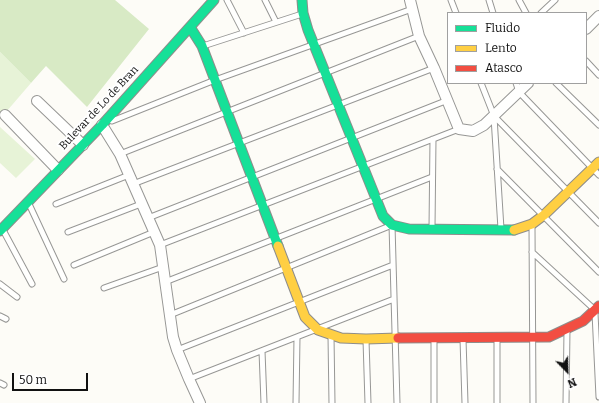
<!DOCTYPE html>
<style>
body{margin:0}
#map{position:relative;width:599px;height:403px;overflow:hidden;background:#fdfcf7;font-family:Bitter,serif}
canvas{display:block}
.legend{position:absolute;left:447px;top:12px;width:140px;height:72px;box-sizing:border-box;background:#fff;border:1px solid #a0a0a0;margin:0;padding:5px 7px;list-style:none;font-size:12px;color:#111}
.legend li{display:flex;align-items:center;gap:8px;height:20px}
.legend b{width:20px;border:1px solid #a0a0a0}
.north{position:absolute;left:547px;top:351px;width:40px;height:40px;-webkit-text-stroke:3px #fff;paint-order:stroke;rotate:157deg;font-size:11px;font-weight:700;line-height:16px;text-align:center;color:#111}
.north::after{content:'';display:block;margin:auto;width:14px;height:18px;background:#111;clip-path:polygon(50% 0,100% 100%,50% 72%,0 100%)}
.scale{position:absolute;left:12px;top:373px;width:76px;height:18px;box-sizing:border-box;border:2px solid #111;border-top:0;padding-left:5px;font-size:12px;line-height:14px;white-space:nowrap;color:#111;-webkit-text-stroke:3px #fff;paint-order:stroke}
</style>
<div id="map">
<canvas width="599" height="403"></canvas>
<ul class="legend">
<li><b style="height:5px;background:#16e098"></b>Fluido</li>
<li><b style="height:5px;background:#ffcf43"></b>Lento</li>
<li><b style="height:5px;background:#f24e42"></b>Atasco</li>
</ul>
<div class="north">N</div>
<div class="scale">50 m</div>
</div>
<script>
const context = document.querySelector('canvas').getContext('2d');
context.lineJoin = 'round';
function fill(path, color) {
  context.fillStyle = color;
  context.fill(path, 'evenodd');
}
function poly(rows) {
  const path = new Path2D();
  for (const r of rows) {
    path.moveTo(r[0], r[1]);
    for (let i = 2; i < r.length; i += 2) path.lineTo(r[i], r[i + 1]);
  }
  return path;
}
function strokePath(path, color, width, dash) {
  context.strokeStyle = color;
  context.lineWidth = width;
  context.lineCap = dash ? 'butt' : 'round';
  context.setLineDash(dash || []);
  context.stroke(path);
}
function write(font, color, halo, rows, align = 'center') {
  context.font = font + ' Bitter,serif';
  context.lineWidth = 4;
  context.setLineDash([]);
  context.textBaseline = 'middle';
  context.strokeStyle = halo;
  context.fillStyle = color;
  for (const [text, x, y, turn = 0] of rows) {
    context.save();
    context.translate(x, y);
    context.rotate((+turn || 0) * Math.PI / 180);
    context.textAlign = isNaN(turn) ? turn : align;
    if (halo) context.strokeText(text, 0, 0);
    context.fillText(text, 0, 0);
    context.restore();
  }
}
fill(poly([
 [0,52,31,83,0,119],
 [0,127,35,159,16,178,0,163]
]), '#e7f3d7');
fill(poly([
 [0,0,115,0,149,29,87,107,46,66,31,83,0,52]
]), '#d8eac5');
const lane = poly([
 [227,0,244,33],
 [265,0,276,22],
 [451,0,456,13],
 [489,0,493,13],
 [519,0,526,13],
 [541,13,555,0],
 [203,46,302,14],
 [586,61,599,75],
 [481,83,494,116,599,223],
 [516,83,519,92,599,175],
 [556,83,599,125],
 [494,117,501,229],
 [112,121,215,80,412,9],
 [120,154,419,36],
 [497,169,599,272],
 [133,184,434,68],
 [29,204,64,279],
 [56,204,129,175],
 [148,218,448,100],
 [532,226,533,403],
 [432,228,433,139],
 [3,230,32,284],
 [68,232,141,204],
 [160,245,459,129],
 [532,252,595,310],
 [74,265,154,232],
 [165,282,432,177],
 [0,284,17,297],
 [104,288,163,267],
 [595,313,599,397],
 [170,315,392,225,397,403],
 [0,316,6,319],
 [331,336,332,403],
 [497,338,497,403],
 [463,339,465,403],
 [366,340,368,403],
 [177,350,393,265],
 [262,351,264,403],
 [189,379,394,299],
 [0,383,4,385],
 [296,403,297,337],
 [434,403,434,339],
 [566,403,567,330]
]);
const street = poly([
 [410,0,419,36,434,68,459,129,473,131,484,125,528,83],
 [586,29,599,16],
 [37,101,83,145],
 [5,115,58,170],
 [102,125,120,154,160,245,173,337,177,350,189,379,200,403]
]);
const fast = poly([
 [302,0,303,13,308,30,383,216,392,225,409,229,514,230],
 [190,27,202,46,278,246],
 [0,231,102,125,214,0]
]);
const slow = poly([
 [514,230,532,224,544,215,599,162],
 [278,246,305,317,318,330,341,338,366,339,398,338]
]);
const jam = poly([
 [398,338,549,337,583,321,599,306]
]);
strokePath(lane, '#979795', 7);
strokePath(street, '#979795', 12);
strokePath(fast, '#8e8d8b', 11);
strokePath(slow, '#8e8d8b', 11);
strokePath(jam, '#8e8d8b', 11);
strokePath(lane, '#fffffe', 5);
strokePath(street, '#fffffe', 10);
strokePath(fast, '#16e098', 9);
strokePath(slow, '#ffcf43', 9);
strokePath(jam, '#f24e42', 9);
write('11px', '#111', '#fff', [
 ["Bulevar de Lo de Bran",99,108,-47]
]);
</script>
